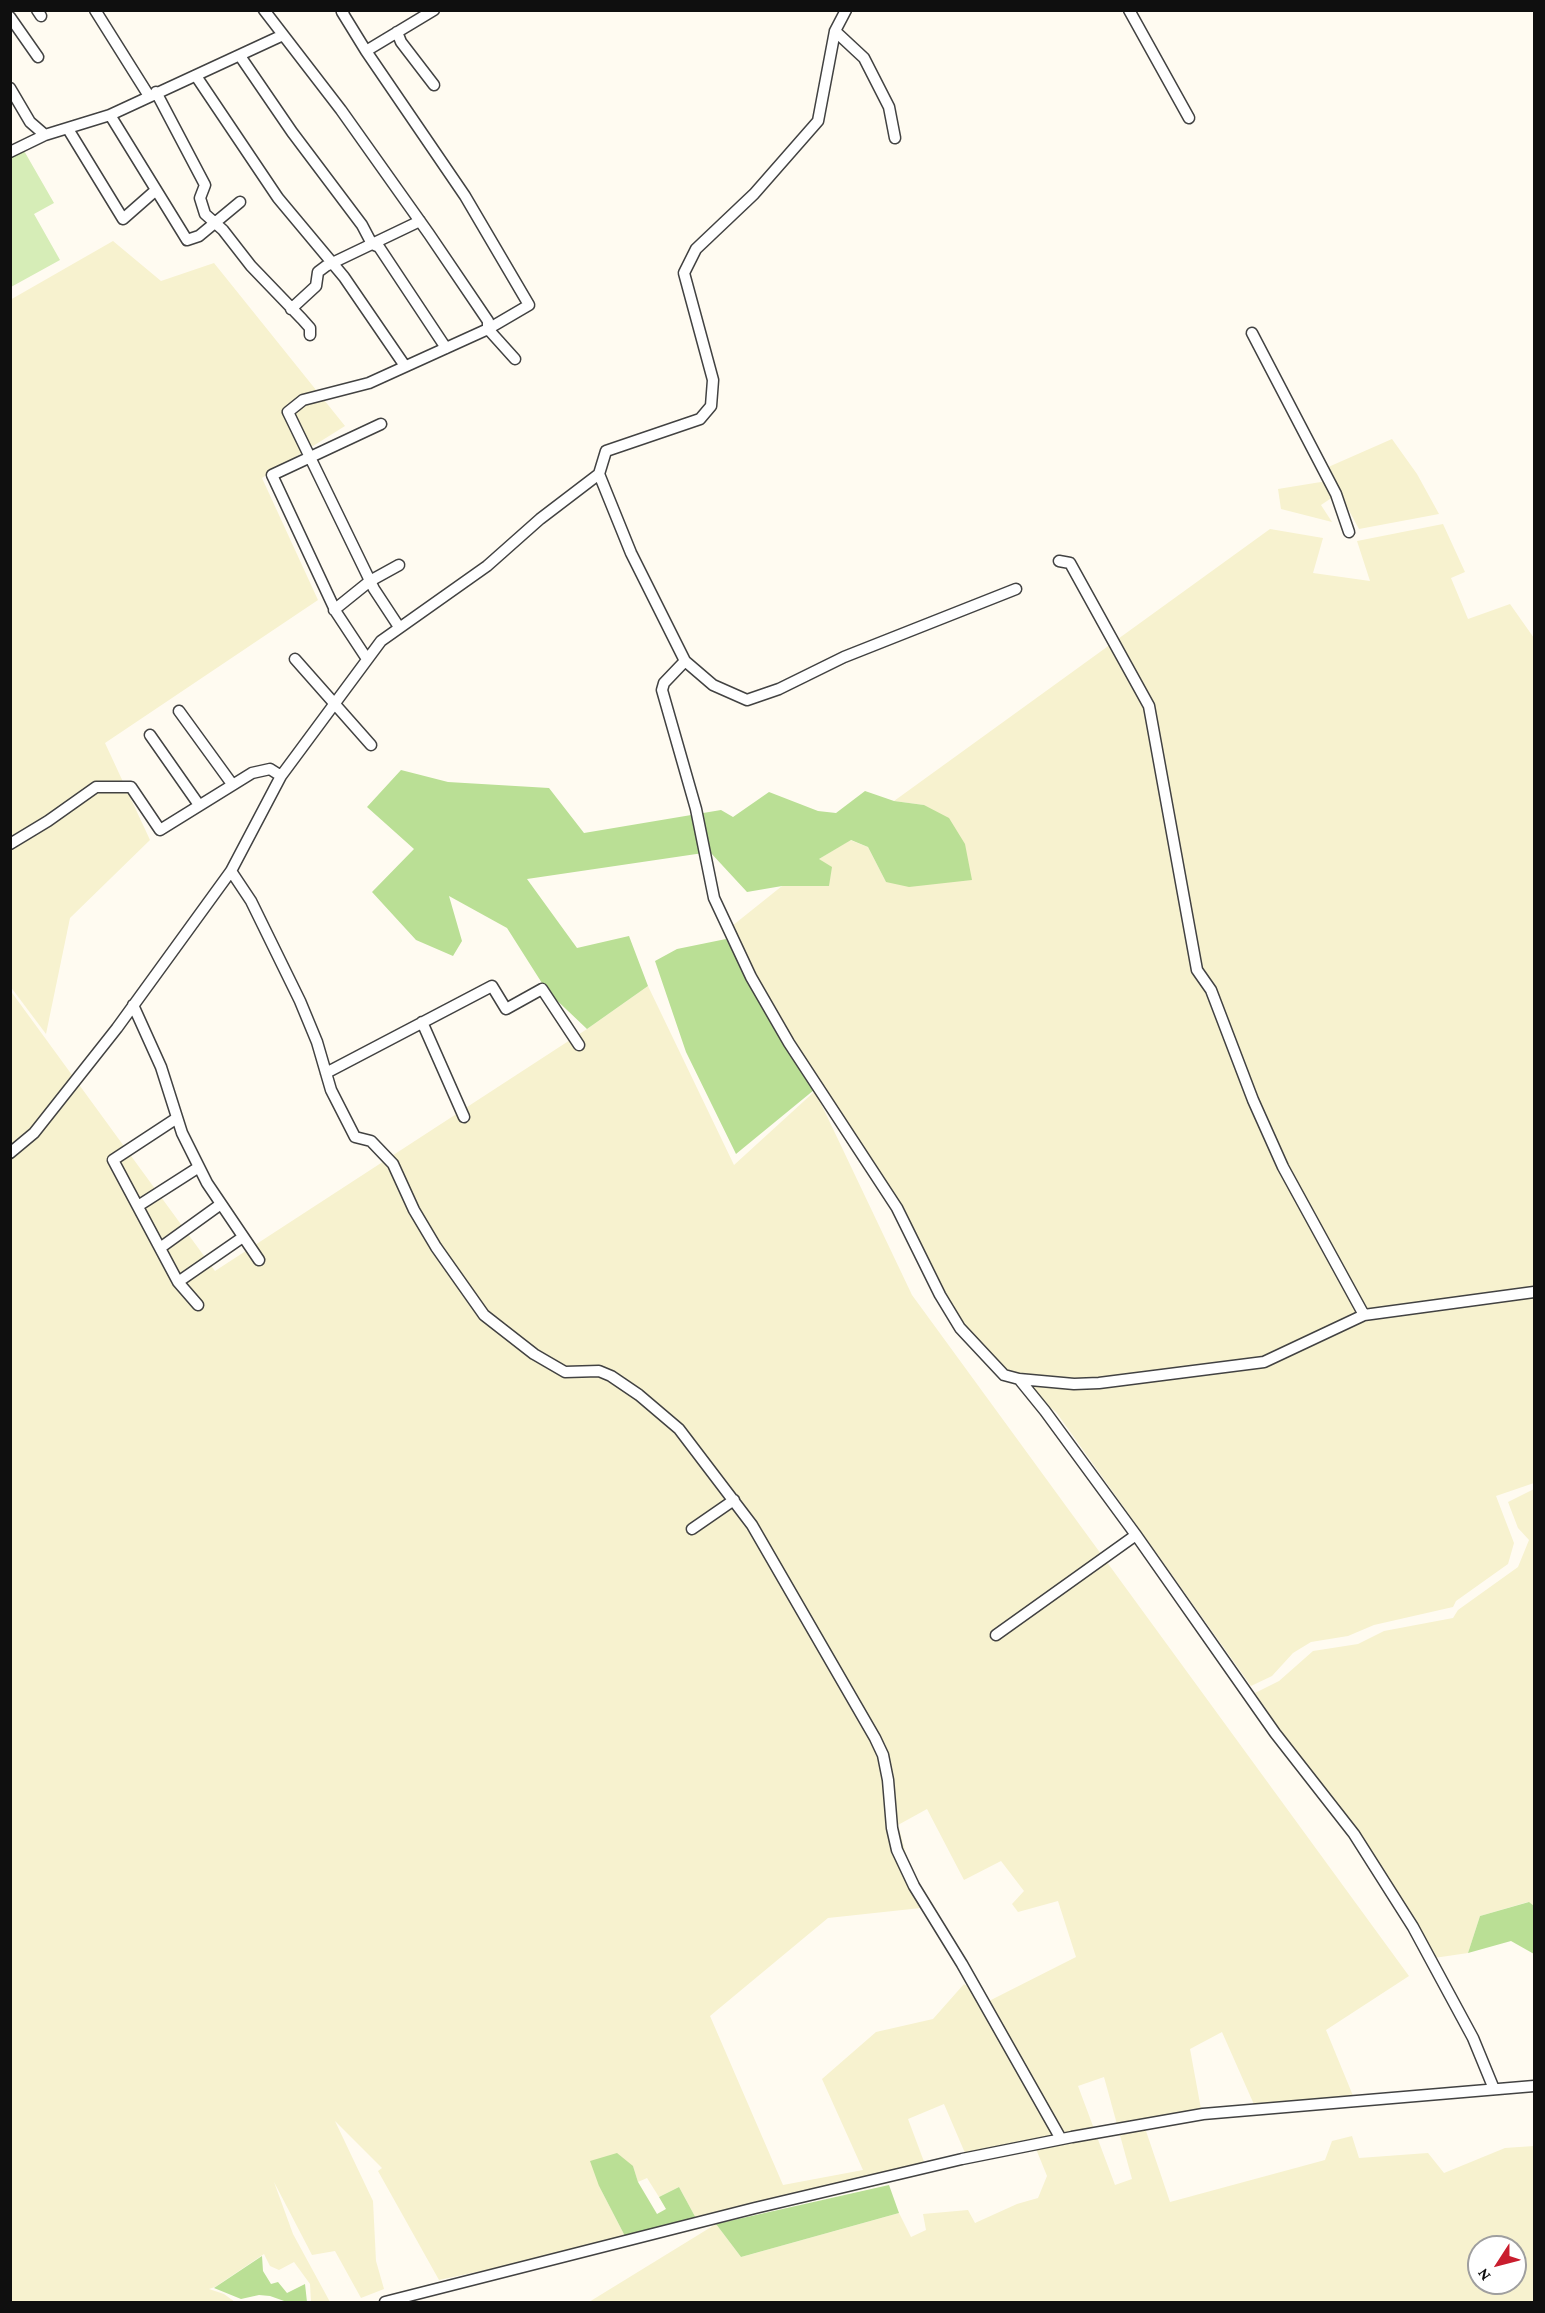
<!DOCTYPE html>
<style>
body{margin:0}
#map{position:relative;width:1545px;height:2313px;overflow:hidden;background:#fffbf1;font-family:"Crimson Pro",serif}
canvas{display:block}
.frame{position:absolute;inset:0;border:12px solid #0f0f0f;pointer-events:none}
.north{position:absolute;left:1467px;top:2235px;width:60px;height:60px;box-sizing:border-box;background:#fff;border:2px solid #9f9f9f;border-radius:50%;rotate:234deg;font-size:16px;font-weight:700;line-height:24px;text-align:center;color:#0f0f0f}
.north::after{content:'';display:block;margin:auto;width:21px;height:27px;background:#c91d2e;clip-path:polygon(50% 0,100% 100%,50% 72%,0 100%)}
</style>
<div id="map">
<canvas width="1545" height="2313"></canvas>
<div class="frame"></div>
<div class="north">N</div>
</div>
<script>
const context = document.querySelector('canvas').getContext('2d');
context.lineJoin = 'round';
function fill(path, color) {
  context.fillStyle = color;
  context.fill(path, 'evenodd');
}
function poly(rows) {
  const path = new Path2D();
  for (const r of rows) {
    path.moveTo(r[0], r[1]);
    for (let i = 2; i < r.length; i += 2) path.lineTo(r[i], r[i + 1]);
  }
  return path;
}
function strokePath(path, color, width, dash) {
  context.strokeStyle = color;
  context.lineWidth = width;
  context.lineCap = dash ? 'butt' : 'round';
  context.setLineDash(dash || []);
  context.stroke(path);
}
fill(poly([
 [113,241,161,281,214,263,345,426,262,478,318,600,105,743,150,840,70,918,46,1034,10,986,10,300],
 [1392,439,1417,474,1439,514,1359,529,1326,468],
 [1327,481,1333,497,1321,505,1332,522,1281,509,1278,489],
 [1443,524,1465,572,1451,578,1468,619,1510,604,1534,638,1534,1483,1496,1496,1514,1543,1508,1564,1456,1601,1453,1607,1374,1625,1348,1636,1311,1642,1293,1653,1272,1676,1251,1686,1056,1412,1018,1382,964,1327,791,1041,753,975,732,926,782,886,828,886,819,859,850,840,868,847,886,882,971,880,924,805,894,801,1270,529,1323,538,1313,573,1370,581,1357,541],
 [648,986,734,1165,815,1091,912,1295,1409,1976,1326,2030,1356,2103,1256,2109,1222,2032,1190,2049,1203,2120,1145,2128,1170,2202,1325,2160,1332,2141,1352,2136,1359,2158,1428,2153,1444,2173,1505,2148,1534,2146,1534,2302,589,2302,716,2224,741,2257,899,2213,911,2237,926,2230,923,2214,968,2210,975,2223,1017,2204,1038,2198,1047,2176,1034,2144,965,2153,944,2104,908,2119,926,2167,698,2222,679,2187,659,2197,647,2178,638,2182,633,2166,599,2186,627,2240,439,2280,378,2171,382,2168,335,2121,373,2201,376,2261,384,2289,361,2298,335,2251,312,2255,274,2182,293,2234,330,2302,311,2302,310,2284,294,2262,279,2270,270,2266,264,2254,215,2287,209,2289,224,2294,235,2302,11,2302,10,990,215,1271,587,1029],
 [927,1809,964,1880,1001,1861,1024,1891,1012,1904,1018,1912,1058,1901,1076,1957,989,2001,964,1984,933,2019,876,2032,822,2079,863,2170,783,2185,710,2016,828,1918,921,1908,898,1825],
 [1104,2077,1132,2179,1115,2185,1078,2086],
 [1479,2247,1515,2247,1515,2283,1479,2283],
 [1534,1489,1534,1906,1528,1902,1480,1916,1468,1953,1434,1958,1255,1693,1279,1681,1313,1651,1358,1644,1384,1631,1453,1618,1458,1610,1518,1567,1529,1540,1518,1528,1508,1502]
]), '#f7f2cf');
fill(poly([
 [23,149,54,203,34,214,60,260,11,287,11,159]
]), '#d6edb7');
fill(poly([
 [401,770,448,782,549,788,584,833,721,810,733,817,769,792,818,811,836,813,865,791,894,801,924,805,949,818,965,844,972,880,909,887,886,882,868,847,851,840,819,859,832,867,829,886,782,886,747,892,710,852,527,879,577,948,629,936,648,986,587,1029,547,991,507,928,449,896,462,941,453,956,416,940,372,892,414,849,367,807],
 [726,939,781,1040,814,1090,736,1154,686,1052,655,961,677,949],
 [1529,1902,1534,1906,1534,1954,1511,1941,1468,1953,1480,1916],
 [617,2153,633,2166,638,2182,657,2214,666,2209,659,2197,679,2187,698,2222,627,2240,599,2186,590,2161],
 [889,2185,899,2213,741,2257,716,2224],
 [262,2256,263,2271,271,2284,278,2282,287,2293,305,2284,307,2302,287,2302,270,2296,259,2295,241,2299,214,2288]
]), '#badf95');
const minor = poly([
 [37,10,41,16],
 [95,10,149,96],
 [264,10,341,110,429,234,488,321,488,329,515,359],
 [344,10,342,12,366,51,465,196,529,305,488,329,369,383,303,400,288,412,374,589,399,627],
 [1129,10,1189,118],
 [10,17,38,57],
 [835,31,864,58,889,107,895,138],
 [397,32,401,42,434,85],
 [366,51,434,10],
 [240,56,292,132,362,225,372,244,379,247,446,348],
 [196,76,278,198,344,277,405,366],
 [10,88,30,122,45,135,110,115,187,240,199,236,240,202],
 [156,92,205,185,200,198,205,214,223,230,251,266,302,319,310,328,310,335],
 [110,115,283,35],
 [68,129,123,219,156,190],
 [10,152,45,135],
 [291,309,316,286,318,272,326,266,420,221],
 [1252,333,1336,494,1349,532],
 [599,474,631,553,685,661,713,685,747,700,779,689,844,657,1016,589],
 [334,610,370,581,399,565],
 [295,659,371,745],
 [367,659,336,612,272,475,381,424],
 [685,661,664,683,662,690,696,809,714,898,751,977,789,1043,897,1208,940,1295,960,1328,1004,1375,1019,1379,1045,1411,1136,1535,1275,1733,1354,1834,1413,1927,1473,2038,1494,2089],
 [179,711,232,784],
 [150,735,199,805],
 [10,844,48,821,96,787,131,787,160,830,252,773,270,769,281,776],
 [231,871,251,901,300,1001,317,1042,331,1090,355,1137,371,1141,393,1164,414,1210,436,1247,484,1315,534,1354,565,1372,599,1371,611,1376,639,1395,679,1429,752,1525,875,1738,883,1755,888,1780,892,1828,897,1850,914,1886,962,1964,1061,2139],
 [133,1005,161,1067,182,1133,207,1183,259,1260],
 [422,1022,464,1117],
 [326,1073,492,986,506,1009,542,989,579,1045],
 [177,1118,113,1160,178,1282,198,1305],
 [10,1153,34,1133,117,1028,231,871,281,776,381,641,487,566,540,519,599,474,606,451,700,419,711,406,713,380,684,273,696,249,754,194,818,121,835,31,846,10],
 [138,1206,199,1167],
 [160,1248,221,1204],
 [178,1282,243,1237],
 [1364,1315,1534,1292],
 [1019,1379,1074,1384,1099,1383,1264,1362,1364,1315,1283,1167,1253,1100,1211,990,1197,970,1149,706,1070,563,1059,561],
 [692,1529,734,1500],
 [996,1635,1136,1535],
 [385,2302,755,2208,962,2159,1072,2137,1203,2114,1534,2086]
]);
strokePath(minor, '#424242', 13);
strokePath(minor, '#fff', 10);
</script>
